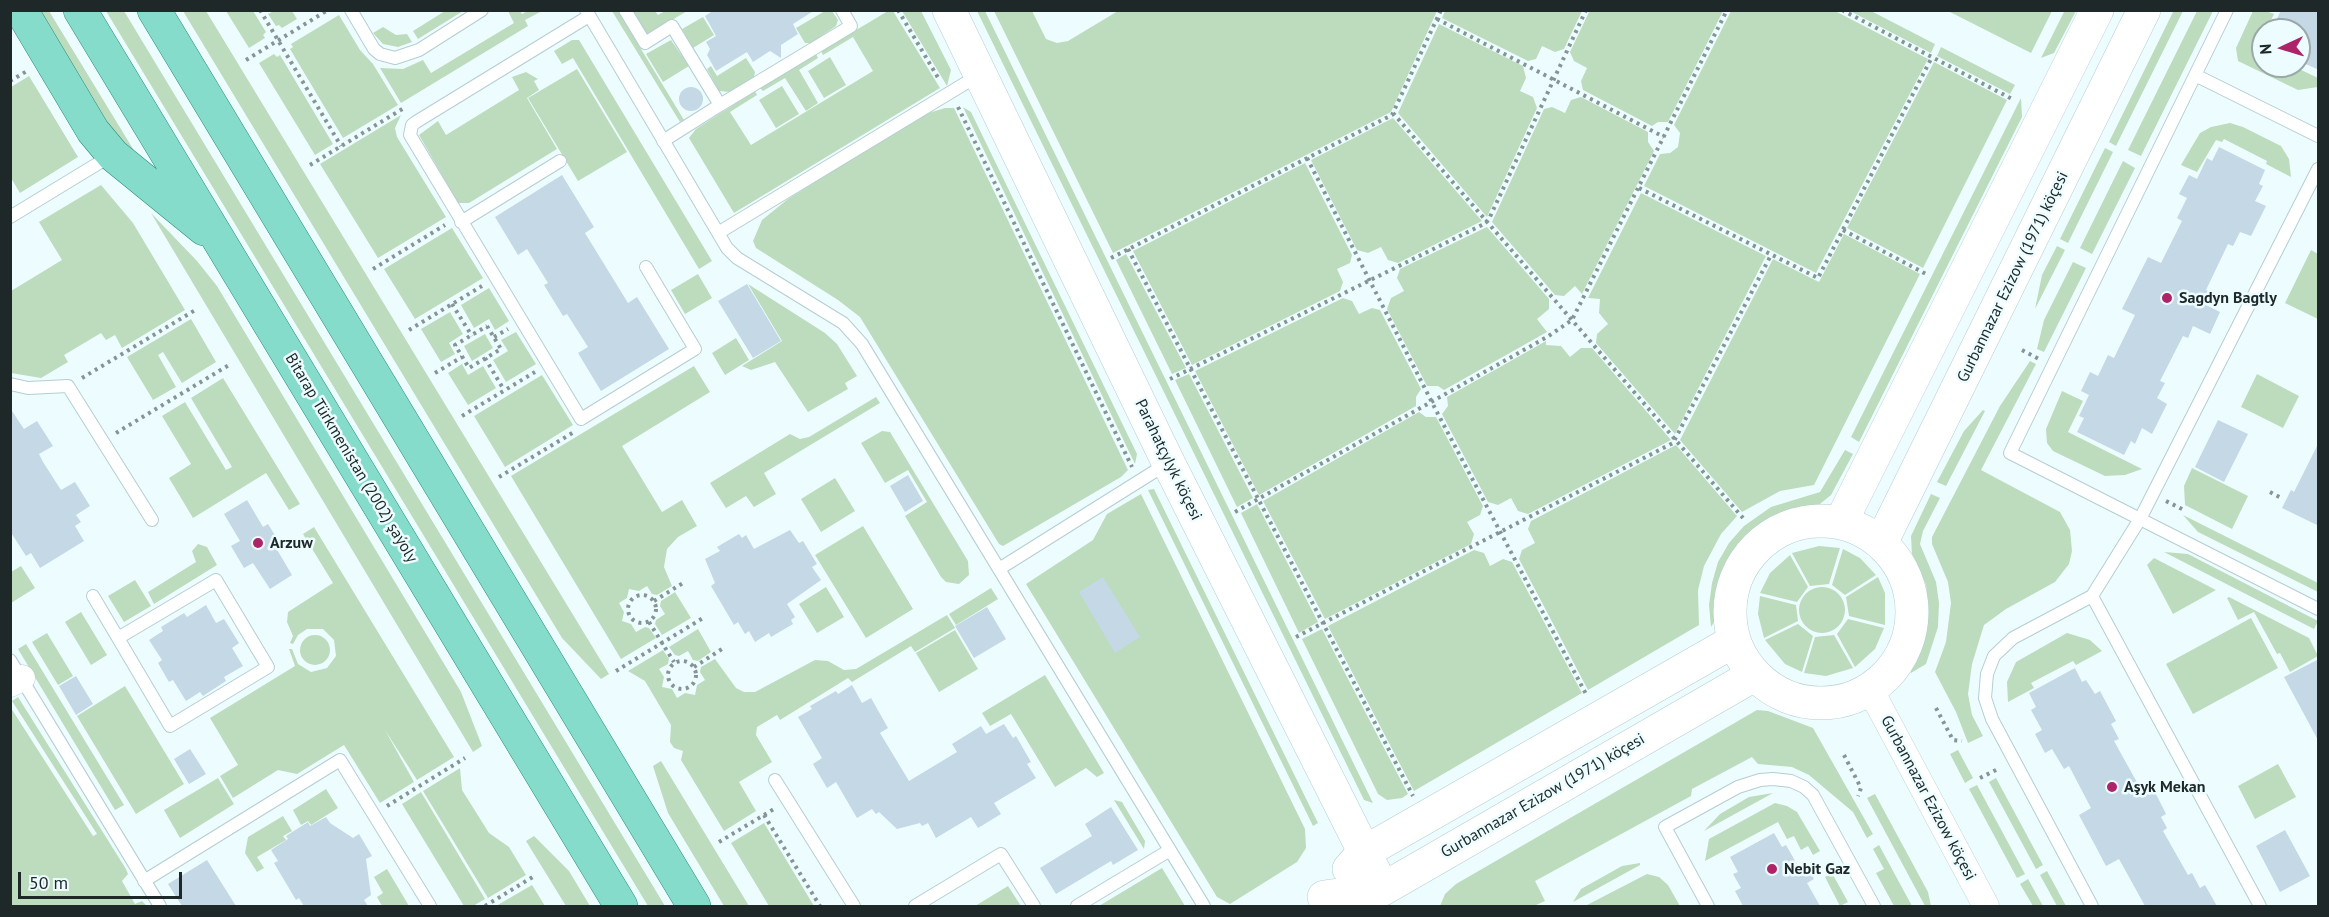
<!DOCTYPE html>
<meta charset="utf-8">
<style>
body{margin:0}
#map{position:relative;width:2329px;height:917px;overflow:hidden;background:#edfdff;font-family:"PT Sans",sans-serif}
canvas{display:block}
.frame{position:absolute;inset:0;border:12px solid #1e2829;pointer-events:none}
.north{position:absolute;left:2251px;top:18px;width:60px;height:60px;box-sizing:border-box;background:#edfdff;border:2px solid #9aa8a9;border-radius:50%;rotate:266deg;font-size:16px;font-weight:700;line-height:24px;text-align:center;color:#1e2829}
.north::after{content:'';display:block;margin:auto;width:21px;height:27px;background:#ad2468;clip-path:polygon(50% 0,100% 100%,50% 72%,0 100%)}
.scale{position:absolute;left:18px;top:872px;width:164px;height:27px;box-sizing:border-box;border:3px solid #1e2829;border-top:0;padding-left:8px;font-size:18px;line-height:21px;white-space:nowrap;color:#1e2829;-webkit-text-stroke:4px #edfdff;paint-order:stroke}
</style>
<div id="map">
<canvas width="2329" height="917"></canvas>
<div class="frame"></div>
<div class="north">N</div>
<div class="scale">50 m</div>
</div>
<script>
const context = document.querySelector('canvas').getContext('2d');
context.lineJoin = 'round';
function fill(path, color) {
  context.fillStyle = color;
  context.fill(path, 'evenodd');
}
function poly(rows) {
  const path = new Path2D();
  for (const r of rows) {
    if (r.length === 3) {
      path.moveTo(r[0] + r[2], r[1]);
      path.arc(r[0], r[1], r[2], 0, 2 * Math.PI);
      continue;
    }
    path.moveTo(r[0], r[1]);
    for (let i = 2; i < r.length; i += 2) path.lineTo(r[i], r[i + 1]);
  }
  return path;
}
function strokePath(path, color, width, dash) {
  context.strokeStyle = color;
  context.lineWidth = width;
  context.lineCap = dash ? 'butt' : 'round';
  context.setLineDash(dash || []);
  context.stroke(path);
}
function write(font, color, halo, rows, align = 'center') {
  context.font = font + ' "PT Sans",sans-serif';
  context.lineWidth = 5;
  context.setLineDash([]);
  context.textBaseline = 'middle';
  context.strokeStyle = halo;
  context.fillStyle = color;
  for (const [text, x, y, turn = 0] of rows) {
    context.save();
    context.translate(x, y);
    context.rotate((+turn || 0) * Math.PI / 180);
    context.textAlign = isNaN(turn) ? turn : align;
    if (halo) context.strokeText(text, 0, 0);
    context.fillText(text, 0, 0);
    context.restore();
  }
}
fill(poly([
 [1590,10,1723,11,1668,122,1658,122,1652,126,1583,90,1581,81,1587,68,1574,61,1570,52],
 [2065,10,2076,11,2054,53,2041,58],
 [2174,10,2183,11,2116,146,2109,142],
 [34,11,49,11,141,162,123,146],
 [106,11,124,11,665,906,648,906],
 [183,11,206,11,609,674,601,679,562,638],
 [226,11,253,11,266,32,263,35,265,38,249,48],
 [274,11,292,11,297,19,282,28,279,25,276,26,268,14],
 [445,11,463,11,418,39,413,31],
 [508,11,520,11,522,14,528,11,542,11,525,20,528,26,401,103,380,68,403,69,423,60,431,73,514,23],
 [612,11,618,11,684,120,680,122],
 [632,11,655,11,658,15,665,11,687,11,647,35],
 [825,11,832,11,838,20,836,26,811,43,805,43,796,28],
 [888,11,893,11,940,88,734,213,689,138,696,129,755,91,757,95,730,112,751,145,873,71,853,37,823,55,821,51],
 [902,11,921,11,951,70,947,86],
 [977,11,985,11,1373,803,1364,800],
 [994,11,1032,11,1046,39,1057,43,1068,41,1118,11,1437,11,1391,112,1113,253],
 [1445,11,1445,10,1582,11,1564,49,1555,52,1542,46,1536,59,1528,61,1442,18],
 [1731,11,1835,11,1928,59,1816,273,1644,186,1660,154,1670,153,1678,147,1680,133,1674,125],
 [1850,11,1871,11,1935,44,1931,53],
 [1948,11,2052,11,2031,53],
 [2197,11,2213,11,2141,156,2128,150],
 [2253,11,2266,11,2274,14,2266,30,2263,30,2257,49,2263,52,2263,66,2293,66,2318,78,2318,87,2298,90,2238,61,2236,48],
 [339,15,360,50,373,64,398,105,343,138,290,49,293,47,291,44],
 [703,17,714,35,693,48,682,29],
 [1439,24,1523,66,1526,78,1520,91,1533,97,1537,108,1487,217,1398,113],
 [383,27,396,35,407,34,412,42,398,47,383,44,373,33],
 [572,40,579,40,712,261,699,269,573,58,562,64,554,51],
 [671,40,689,66,663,82,646,54],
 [1941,47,2015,85,2010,94,1937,56],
 [274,54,277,57,280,55,333,144,315,155,259,63],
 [816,54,818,58,799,70,818,103,806,111,785,78,763,91,760,88],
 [830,57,846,85,824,98,808,71],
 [746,58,755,72,754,77,730,92,719,91,707,69,711,66,717,76],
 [1934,62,2007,100,1923,268,1847,228],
 [577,69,627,152,578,181,528,98],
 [526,72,538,79,534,81,539,90,527,98,557,149,469,203,458,203,419,135,438,121,446,135,519,90,512,77],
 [29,76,78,157,20,193,11,178,11,87],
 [782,86,799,114,776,128,759,100],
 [1581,97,1648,132,1648,142,1654,151,1582,294,1575,286,1564,296,1555,295,1492,222,1544,109,1552,107,1565,113,1571,100],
 [2021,98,2022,117,1859,442,1851,437],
 [963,107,971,112,1137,454,1135,464],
 [945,108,954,108,1128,470,1121,477,1003,546,999,544,860,317,838,300,756,248,753,241,762,220,788,199,922,115],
 [401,115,395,128,397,137,446,217,378,258,320,164],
 [1393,118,1482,221,1398,263,1388,260,1381,247,1368,253,1357,250,1311,160],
 [2230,123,2243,127,2281,146,2289,159,2291,177,2266,164,2267,161,2224,139,2222,142,2216,140,2197,172,2181,165,2200,133,2211,127],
 [2105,148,2113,152,2068,243,2060,239],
 [2123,161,2135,168,2092,254,2080,248],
 [1305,163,1352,255,1350,263,1337,269,1343,282,1340,291,1192,365,1133,251],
 [101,185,133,223,185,310,122,348,115,335,106,340,101,333,64,355,68,362,41,378,11,373,11,291,62,260,39,222],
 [1641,193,1766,256,1675,434,1596,343,1597,334,1608,324,1599,313,1600,299,1588,298],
 [151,213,197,261,217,286,461,692,482,746,473,752],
 [1487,227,1549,299,1549,309,1537,319,1547,332,1444,390,1438,386,1427,386,1387,309,1391,298,1404,291,1397,278,1400,269],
 [452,228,483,278,415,319,384,269],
 [1844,234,1920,274,1814,485,1780,491,1742,512,1680,440,1773,259,1819,282],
 [2057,246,2065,250,2035,309,2042,275],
 [2311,250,2318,254,2318,319,2285,303],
 [1126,254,1186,368,1172,374,1116,260],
 [2073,262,2086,268,2044,352,2037,349,2044,320],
 [698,274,712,298,685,314,671,290],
 [748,284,825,333,837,344,857,376,845,383,848,389,808,412,775,362,751,370,742,366,782,341],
 [489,288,509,321,495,330,489,319,474,328,461,305],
 [1343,298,1352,301,1359,314,1372,308,1380,310,1421,389,1416,397,1416,406,1259,495,1195,371],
 [450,312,463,334,449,343,455,354,441,362,421,329],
 [191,319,216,362,182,383,163,352,158,355,176,387,153,400,127,357],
 [516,332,536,364,506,382,493,360,508,351,501,340],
 [485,334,493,348,472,361,464,346],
 [736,338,749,360,725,375,712,353],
 [1546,341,1546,345,1561,346,1570,357,1581,348,1592,348,1671,440,1528,514,1518,511,1511,498,1498,505,1488,502,1442,414,1448,406,1447,397],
 [2030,361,2036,364,1981,470,2060,512,2070,530,2072,551,2069,564,2055,582,2006,609,1984,625,1972,664,1968,694,1972,715,1983,736,1968,743,1956,712,1935,672,1946,642,1951,603,1948,582,1932,544,1932,537,2000,406],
 [462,364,468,375,483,366,496,388,468,405,448,373],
 [694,366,710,392,622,446,662,512,682,500,697,526,678,537,667,549,664,567,672,586,657,595,652,594,647,586,639,591,629,589,627,598,619,603,624,612,622,621,631,624,636,632,645,627,649,628,656,638,621,659,511,476],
 [1189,374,1253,498,1237,507,1175,380],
 [2257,374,2299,396,2283,428,2241,407],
 [542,375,573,425,505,467,474,416],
 [223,378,300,504,289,510,266,473,193,518,169,478,191,464,162,416,185,402,226,470,232,467,191,398],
 [2062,391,2083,401,2068,432,2142,469,2125,475,2105,476,2053,451,2047,443,2046,429],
 [876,397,880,403,764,473,776,494,754,507,746,496,726,508,710,483,790,434,800,439,809,437],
 [1983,410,1985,411,1946,486,1937,482,1964,431],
 [1419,412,1426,417,1436,417,1483,506,1480,515,1467,522,1474,534,1471,544,1325,619,1263,501],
 [882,431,890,432,968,561,969,575,959,584,946,582,941,577,905,516,927,502,908,470,885,483,861,443],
 [1676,445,1737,516,1721,534,1704,566,1698,590,1699,625,1588,690,1519,559,1522,550,1535,543,1528,529,1531,521],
 [1845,450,1853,454,1831,495,1820,504,1784,512,1766,521,1737,548,1723,575,1717,617,1711,627,1709,605,1712,583,1718,562,1729,543,1744,526,1771,507,1820,492],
 [2192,468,2248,496,2232,529,2185,505,2184,486],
 [835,478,855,511,821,532,801,499],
 [1154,489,1318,823,1313,826,1148,490],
 [1141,494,1305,829,1306,848,1297,862,1230,904,1217,897,1026,584,1093,540,1107,514],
 [1931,494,1940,498,1923,531,1920,544,1936,582,1939,603,1938,627,1926,664,1911,673,1910,668,1925,640,1929,612,1926,585,1912,554,1911,536],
 [1257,504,1318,622,1299,633,1241,513],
 [2183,515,2318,583,2318,592,2198,532],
 [863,526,913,609,866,638,815,555],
 [314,527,454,757,417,780,385,730,414,782,380,803,344,745,297,774,278,770,233,798,220,776,238,765,210,718,295,666,289,649,292,649,298,664,311,672,327,668,336,656,334,640,323,629,307,629,298,635,293,644,290,643,293,636,287,622,288,612,333,583,303,534],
 [198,544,207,547,217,565,154,604,148,592,196,562,192,551],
 [1819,546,1840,548,1829,584,1810,586,1792,553],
 [1843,549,1860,558,1876,575,1845,595,1832,585],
 [1474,550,1484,553,1490,566,1503,559,1512,562,1582,693,1414,791,1328,626],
 [2164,552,2188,554,2318,621,2314,629],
 [1790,555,1808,587,1797,602,1760,593,1770,573],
 [2154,558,2216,590,2173,614,2147,565],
 [21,566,35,588,11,603,11,572],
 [1878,577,1885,593,1885,625,1849,616,1846,597],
 [135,580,151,606,124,622,108,596],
 [1822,610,23],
 [826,587,844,617,817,633,799,604],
 [991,588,998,599,956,625,949,614],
 [675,592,691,618,662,635,655,624,656,620,665,614,660,606,661,601],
 [1760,596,1796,605,1798,621,1764,638,1758,614],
 [2229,597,2309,638,2318,656,2290,672,2280,653,2277,654,2254,612,2238,620,2227,598],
 [81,612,107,655,91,665,65,622],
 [947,615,955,628,915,652,911,646,852,682,848,678,780,720,777,715,757,727,756,735,772,762,739,782,756,811,724,831,681,760,683,751,674,748,670,742,671,725,645,681,628,671,663,650,669,659,668,664,659,669,664,677,662,687,672,689,677,698,685,693,695,695,697,685,705,680,700,672,701,667,715,659,736,688,744,692,755,692,815,660,828,661,844,670,856,669],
 [2251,618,2278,668,2193,714,2166,664],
 [1848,619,1884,628,1875,649,1855,667,1837,634],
 [1798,624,1813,636,1802,672,1785,664,1765,640],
 [698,629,711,652,698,661,693,660,688,651,679,656,675,655,669,647],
 [1322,629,1408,794,1402,798,1387,800,1378,794,1302,639],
 [955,630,978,669,939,692,916,653],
 [47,633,73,676,58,685,32,642],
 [2067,633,2090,640,2102,651,2076,665,2073,661,2031,683,2034,688,2008,702,2007,682,2016,662],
 [315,650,15],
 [1834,635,1853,668,1826,676,1804,673,1815,637],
 [26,644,124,805,115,810,18,649],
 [1045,675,1104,773,1097,777,1086,768,1055,787,1011,714,990,726,982,713],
 [125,686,184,784,136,814,77,716],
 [18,697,126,869,128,874,122,881,135,904,142,901,147,906,11,906,11,708,93,836,97,834,12,701],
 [1757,710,1768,711,1813,728,1873,834,1867,838,1853,812,1809,775,1792,767,1758,764,1752,757,1692,789,1691,796,1535,881,1545,901,1534,906,1440,906,1445,894,1456,884],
 [1958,750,1973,778,1965,783,1950,754],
 [661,761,749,906,724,906,668,813,653,766],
 [2278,764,2296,797,2255,819,2238,786],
 [460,768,462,790,489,833,509,847,526,875,488,898,423,791],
 [218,778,234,804,180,838,164,810],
 [1996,778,2043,865,2036,869,1989,782],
 [1977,785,2025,874,2017,878,1969,789],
 [326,789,338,808,311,825,308,821,301,825,293,810],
 [421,792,485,899,473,906,464,906,402,804],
 [1773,793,1704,831,1720,814,1749,797],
 [1875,794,1928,892,1931,906,1925,906,1867,798],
 [1114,800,1122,802,1145,841,1144,849],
 [1775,803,1787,806,1797,812,1820,851,1813,855,1808,846,1801,850,1794,836,1787,839,1778,822,1705,861,1709,839],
 [283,816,292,831,283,836,286,840,257,857,264,868,257,872,245,853,248,837],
 [764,823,814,906,769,906,731,843],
 [534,836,569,871,590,906,566,906,526,841],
 [1879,845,1912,906,1894,906,1876,873,1884,869,1873,849],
 [1640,863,1640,865,1573,902,1581,889,1622,866],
 [1162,868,1185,906,1099,906],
 [387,869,409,906,382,906,377,897,383,893,374,877],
 [2047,871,2066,906,2057,906,2040,875],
 [1832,873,1848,902,1840,906,1825,877],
 [1647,874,1659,877,1668,885,1680,906,1585,906],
 [2028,879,2043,906,2033,906,2020,884],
 [532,885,545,906,496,906],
 [1008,886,1021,906,975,906]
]), '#bcdcbd');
fill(poly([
 [714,10,815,10,793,24,798,34,781,45,781,58,770,51,753,62,747,52,716,71,707,55,710,49,706,42,716,36,705,16],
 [2281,10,2319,10,2319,70,2299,61,2299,30,2272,30],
 [691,99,12],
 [2219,147,2265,170,2259,184,2263,186,2255,201,2266,206,2251,236,2240,232,2233,246,2228,244,2206,290,2210,292,2204,304,2220,312,2210,334,2193,326,2188,338,2183,336,2160,381,2165,383,2157,398,2167,404,2152,434,2142,428,2135,444,2131,441,2124,455,2077,432,2084,418,2079,416,2089,395,2081,391,2090,372,2098,376,2108,355,2114,358,2135,315,2122,309,2148,257,2161,263,2182,221,2177,218,2187,198,2179,194,2189,175,2197,179,2207,158,2212,161],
 [562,175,594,227,585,233,628,303,637,297,669,349,601,391,578,353,588,347,567,314,563,316,544,285,548,283,527,249,518,255,495,217],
 [747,284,781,341,753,358,718,301],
 [10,408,24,429,37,421,53,446,39,454,43,462,61,490,75,482,90,506,76,515,81,522,75,526,84,541,40,568,31,553,26,556,10,531],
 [2218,420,2248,434,2224,482,2195,467],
 [2319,442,2319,526,2282,508,2291,490,2294,492],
 [908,475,923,501,905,512,890,486],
 [247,500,263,527,268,524,281,545,276,548,292,575,270,589,253,563,244,568,231,546,240,541,224,514],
 [790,530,799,543,803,541,817,564,812,567,821,580,787,604,795,617,791,620,793,624,771,637,769,633,755,642,749,631,745,634,738,622,734,625,711,586,715,583,705,559,720,551,717,547,739,534,742,538,746,535,754,549],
 [1103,577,1140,637,1115,653,1079,592],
 [206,605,216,623,224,619,239,643,232,648,243,666,224,677,226,681,203,696,200,692,186,701,173,680,169,682,158,663,162,660,149,640,163,631,161,627,184,613,187,617],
 [987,607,1006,639,974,658,955,626],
 [2319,659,2319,742,2284,677],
 [2075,668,2082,682,2086,680,2095,694,2100,691,2116,721,2111,724,2119,739,2114,741,2139,786,2143,783,2149,795,2155,792,2166,814,2161,817,2167,828,2163,831,2188,875,2192,873,2200,888,2205,885,2217,906,2145,906,2119,859,2106,866,2079,815,2091,808,2069,766,2064,769,2052,749,2045,753,2035,734,2042,730,2031,710,2036,707,2029,693],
 [76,676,93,704,76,715,59,686],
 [852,685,862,703,871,698,888,728,880,733,909,781,957,752,952,744,981,726,986,734,1004,724,1013,738,1016,736,1031,762,1027,764,1036,778,994,803,1001,814,978,828,971,817,936,838,928,823,922,826,920,823,897,829,879,812,876,814,872,809,857,818,836,782,827,788,813,764,822,758,798,717,812,709,810,706,836,691,838,694],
 [190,749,206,774,189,784,174,759],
 [1111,807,1138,850,1113,865,1111,861,1056,894,1040,868,1092,836,1085,824],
 [326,817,330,823,353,838,359,834,372,856,366,859,371,895,364,900,368,906,304,906,299,898,296,900,274,863,278,861,271,850,288,839,286,836,308,822,310,826],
 [2285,830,2310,876,2280,892,2256,846],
 [1774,833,1782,847,1786,845,1798,866,1805,863,1814,879,1807,883,1820,906,1743,906,1735,891,1741,888,1733,874,1738,872,1730,857],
 [207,860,236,906,182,906,168,884]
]), '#c4d8e5');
const lane = poly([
 [351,10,374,49,380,54,395,58,419,50,482,10],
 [586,10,727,248,737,258,843,323,862,344,1204,906],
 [625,10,645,43,672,26,720,105,851,26,842,10],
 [2227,10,2010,453,2140,519,2318,169],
 [589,16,416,122,412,125,410,135,581,419,695,349,646,267],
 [2195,75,2318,136],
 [663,141,720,105],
 [10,217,112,155],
 [461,222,560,161],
 [718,233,979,75],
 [10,384,28,388,68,386,152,520],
 [999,569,1168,463],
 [93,596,118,638,170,726,268,667,216,580,118,638],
 [2092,596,2140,519,2318,609],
 [10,660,160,906],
 [775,780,854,906],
 [144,881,340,760,430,906],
 [915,906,1001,854,1034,906],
 [1077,906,1170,850],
 [1708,906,1665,827,1738,787,1760,780,1773,779,1791,781,1804,787,1813,795,1874,906],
 [2092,906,1992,719,1985,698,1987,674,1994,656,2013,638,2092,596,2260,906]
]);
const street = poly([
 [10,684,22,678],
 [1870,689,1986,906]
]);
const secondary = poly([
 [949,10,1168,462,1383,889],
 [1821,612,91],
 [1841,522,2097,10],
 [1881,543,2144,10],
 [1349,869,1363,853,1734,641],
 [1324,897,1383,889,1754,675]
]);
const primary = poly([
 [21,10,93,131,113,155,204,229],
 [80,10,621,906],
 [154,10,694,906]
]);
strokePath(lane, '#b4ced1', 14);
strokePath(street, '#b4ced1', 27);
strokePath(secondary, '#b4ced1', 34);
strokePath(primary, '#2c8e7c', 34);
strokePath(poly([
 [260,10,341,146],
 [898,10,940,81],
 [1842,10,2014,100],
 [1437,19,1664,137],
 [246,60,328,10],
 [10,81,27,71],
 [958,107,1132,467],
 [1393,113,1743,518],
 [1307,158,1439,416,1586,694],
 [310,165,404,108],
 [1639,188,1818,278,1932,57],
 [1843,230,1926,274],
 [1128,249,1413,796],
 [1111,258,1392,115,1441,10],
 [373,269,445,225],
 [452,304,472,336],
 [487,326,501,349,469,368,455,345,487,326],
 [409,330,482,286],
 [494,337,508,329],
 [2022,350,2039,359],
 [485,358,504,390],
 [435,373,462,357],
 [82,378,197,309],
 [1170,379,1484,224,1489,219,1586,10],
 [462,416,535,372],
 [116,433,229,365],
 [499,477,574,432],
 [2270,492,2283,499],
 [2166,501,2184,510],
 [1235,512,1547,337,1572,320,1727,10],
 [642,609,14],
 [654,601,683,583],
 [649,622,674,662],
 [1296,637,1673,443,1771,255],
 [682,675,14],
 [694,667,722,649],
 [616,671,703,618],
 [1936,708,1953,740,1962,741],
 [1844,755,1861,788,1858,796],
 [1980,778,2000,768],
 [387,806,465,758],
 [764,815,820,906],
 [719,842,774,809],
 [485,906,536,875]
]), '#879495', 4, [3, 4.5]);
strokePath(lane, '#fff', 12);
strokePath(street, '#fff', 26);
strokePath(secondary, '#fff', 33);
strokePath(primary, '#85dccb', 33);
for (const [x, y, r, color] of [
 [2167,298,6,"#ad2468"],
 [258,543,6,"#ad2468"],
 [2112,787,6,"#ad2468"],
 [1772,869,6,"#ad2468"]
]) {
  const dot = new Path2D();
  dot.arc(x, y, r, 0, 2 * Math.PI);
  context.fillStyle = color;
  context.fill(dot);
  strokePath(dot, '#edfdff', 2);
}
write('16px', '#1e2829', '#edfdff', [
 ["Gurbannazar Ezizow (1971) köçesi",2013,277,-64],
 ["Bitarap Türkmenistan (2002) şaýoly",351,458,59],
 ["Parahatçylyk köçesi",1168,460,64],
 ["Gurbannazar Ezizow (1971) köçesi",1543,796,-30],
 ["Gurbannazar Ezizow köçesi",1928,798,62]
]);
write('bold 16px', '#1e2829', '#edfdff', [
 ["Sagdyn Bagtly",2179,298],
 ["Arzuw",270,543],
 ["Aşyk Mekan",2124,787],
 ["Nebit Gaz",1784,869]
], 'left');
</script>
